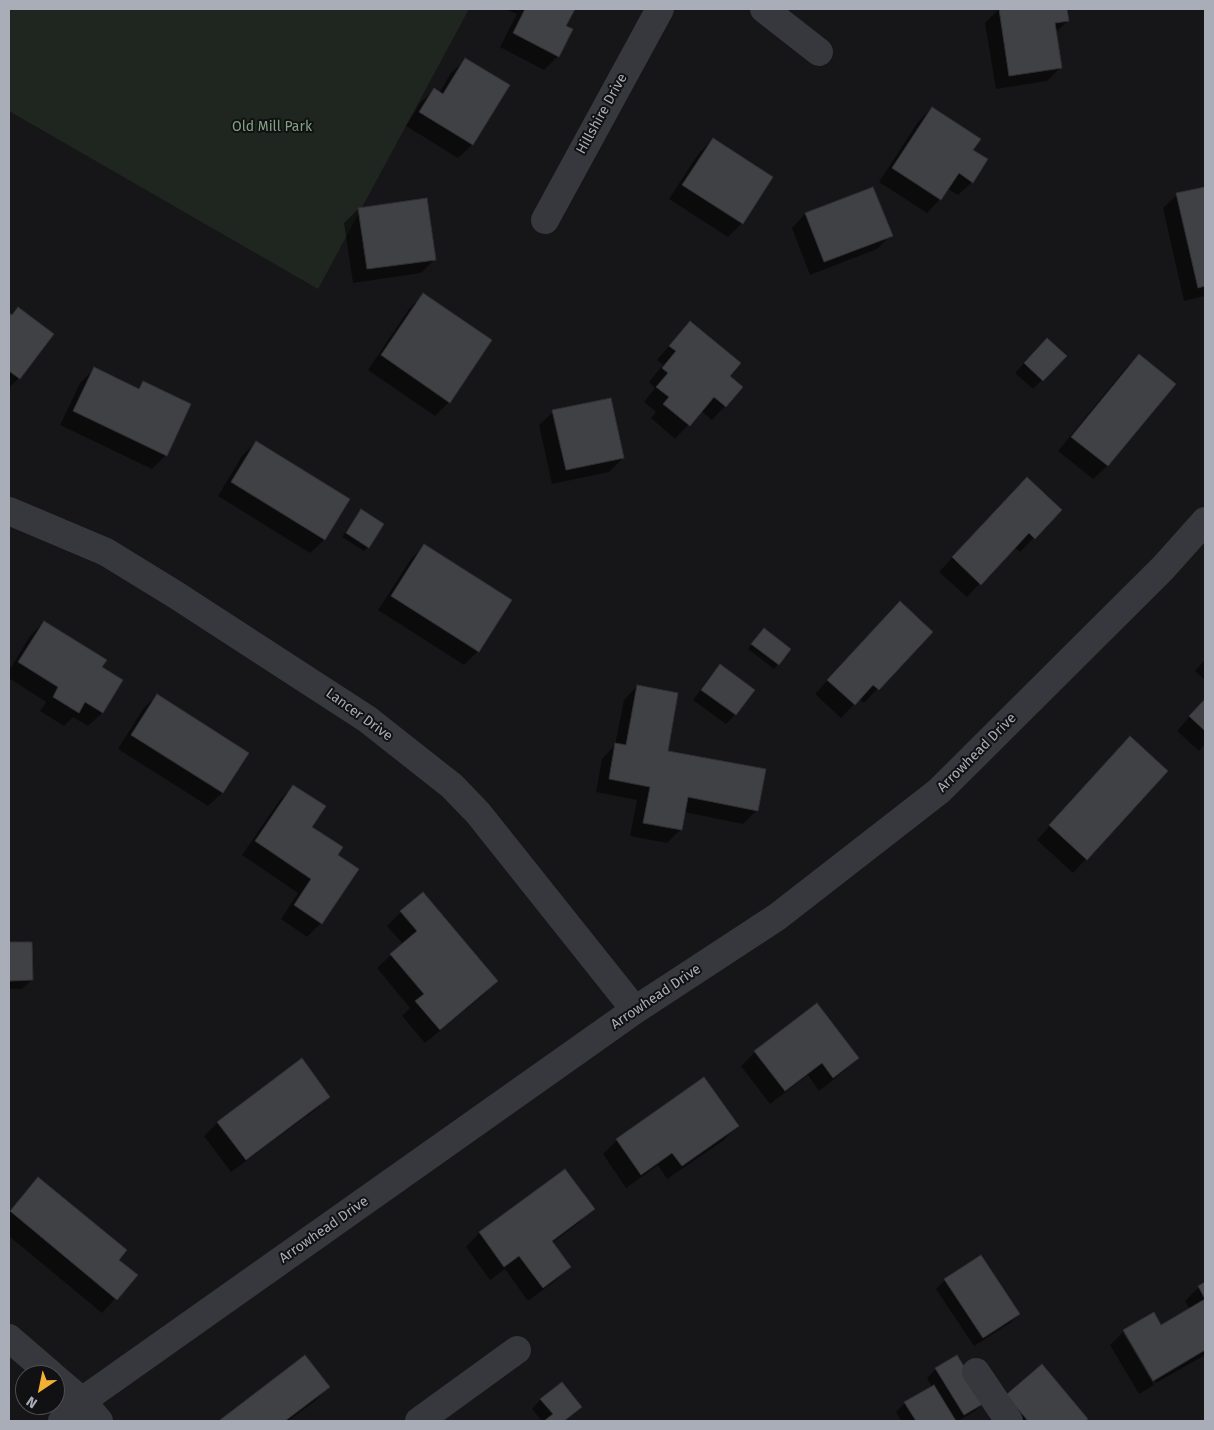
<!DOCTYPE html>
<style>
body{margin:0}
#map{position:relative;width:1214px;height:1430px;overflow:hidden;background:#161618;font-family:"Fira Sans",sans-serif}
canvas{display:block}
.frame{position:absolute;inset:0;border:10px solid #a8adb8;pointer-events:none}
.north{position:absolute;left:15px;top:1365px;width:50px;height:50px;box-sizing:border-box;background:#111113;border:1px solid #4d4f55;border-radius:50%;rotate:214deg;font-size:14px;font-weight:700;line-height:20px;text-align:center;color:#a8adb8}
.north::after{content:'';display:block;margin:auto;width:18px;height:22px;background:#f2b134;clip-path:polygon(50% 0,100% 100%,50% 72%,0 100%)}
</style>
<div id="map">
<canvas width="1214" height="1430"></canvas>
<div class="frame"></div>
<div class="north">N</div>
</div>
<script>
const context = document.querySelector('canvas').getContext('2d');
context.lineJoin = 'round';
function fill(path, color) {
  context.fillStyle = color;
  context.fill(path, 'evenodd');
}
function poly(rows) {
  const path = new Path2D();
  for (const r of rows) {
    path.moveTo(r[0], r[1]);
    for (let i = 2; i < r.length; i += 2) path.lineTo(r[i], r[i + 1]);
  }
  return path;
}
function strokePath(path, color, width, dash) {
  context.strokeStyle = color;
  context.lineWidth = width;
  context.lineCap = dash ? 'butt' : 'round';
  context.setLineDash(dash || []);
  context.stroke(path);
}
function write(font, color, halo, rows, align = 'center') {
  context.font = font + ' "Fira Sans",sans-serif';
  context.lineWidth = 4;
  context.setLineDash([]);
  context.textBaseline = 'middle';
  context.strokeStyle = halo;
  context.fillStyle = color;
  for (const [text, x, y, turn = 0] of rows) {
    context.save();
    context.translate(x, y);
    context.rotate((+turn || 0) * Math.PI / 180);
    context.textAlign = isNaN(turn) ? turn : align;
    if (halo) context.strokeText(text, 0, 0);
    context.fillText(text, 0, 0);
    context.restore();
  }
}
fill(poly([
 [9,9,469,9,318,289,9,111]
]), '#1e261f');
fill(poly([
 [505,9,573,9,564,26,558,56,544,70,500,47,517,14],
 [999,9,1066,9,1068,21,1055,33,1061,67,1047,81,996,89,985,23],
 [465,60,508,86,472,145,458,158,406,126,420,103,434,90,439,93,451,73],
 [932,108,971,150,972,182,958,195,947,188,940,199,927,213,879,182,918,122],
 [713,139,742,223,728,237,669,199,699,153],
 [873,188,891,235,877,249,810,275,792,228,805,214],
 [1205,188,1205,296,1184,301,1163,208,1177,195],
 [358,209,435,259,421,273,353,283,344,223],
 [423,295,449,402,435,416,368,370,409,309],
 [18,309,19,378,9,388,9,314,11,316],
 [690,322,728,377,725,406,712,420,701,411,675,439,651,418,656,412,644,402,655,388,649,382,663,365,657,360],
 [1038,348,1065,356,1033,389,1015,373],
 [1139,356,1174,384,1107,466,1093,479,1058,451,1125,369],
 [94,369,136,390,143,382,166,455,152,469,60,425,80,383],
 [553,412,623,458,609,472,552,484,539,425],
 [256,442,324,540,310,553,218,496,242,456],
 [1013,492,1061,510,1020,552,1014,547,967,597,939,572],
 [361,511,368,547,364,551,342,537],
 [425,545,478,651,464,665,378,610,411,559],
 [886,617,931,632,864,703,859,699,841,718,815,694],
 [44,622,100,667,122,681,102,713,88,726,73,717,64,726,40,711,46,702,9,678,9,671,30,636],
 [760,634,790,649,774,669,748,649],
 [1205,660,1205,680,1195,671],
 [720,666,753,690,735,715,726,724,693,700,711,675],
 [637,686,666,752,757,810,743,824,684,812,681,829,667,843,630,836,637,800,596,792,602,759,615,745,624,700],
 [157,695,247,753,222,793,208,806,118,749,143,709],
 [1205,699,1205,744,1199,751,1177,731],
 [1116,752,1086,859,1073,873,1037,840],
 [293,786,310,827,336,855,357,869,321,923,307,937,281,919,298,893,242,855,280,800],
 [401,912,496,981,483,995,425,1043,402,1016,410,1008,377,968,403,944,387,926],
 [9,943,31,943,32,980,22,989,9,989],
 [817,1005,857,1058,843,1072,819,1091,808,1075,770,1104,741,1066,755,1052],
 [704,1079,737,1126,724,1140,667,1179,658,1165,626,1188,603,1154,617,1140],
 [329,1097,315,1110,231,1172,204,1136,218,1122],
 [565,1170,593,1208,580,1222,552,1243,569,1267,555,1281,528,1301,505,1269,490,1280,466,1247,479,1233],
 [38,1178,117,1260,136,1276,102,1313,9,1236,9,1211],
 [945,1280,1019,1314,1010,1323,974,1346,936,1289],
 [1205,1283,1205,1355,1156,1383,1126,1333,1123,1333,1154,1385,1139,1394,1110,1345,1124,1331,1161,1327,1190,1310,1185,1301,1199,1287],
 [305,1356,328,1387,315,1401,288,1421,220,1421],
 [936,1369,984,1402,975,1411,958,1421,901,1421,896,1412,905,1403,932,1387,927,1378],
 [1006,1396,1086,1419,1083,1421,1011,1421],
 [541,1399,581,1407,565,1421,542,1421,532,1409]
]), '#0007');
const building = poly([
 [525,9,575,9,566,26,573,29,559,57,513,33,525,9],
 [999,9,1067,9,1069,21,1055,23,1062,68,1009,76,999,9],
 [465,58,510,85,473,145,419,112,434,88,443,94,465,58],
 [932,107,981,139,973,150,988,159,973,183,959,173,941,200,892,168,932,107],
 [713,138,773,177,743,224,682,185,713,138],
 [873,187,893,236,824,262,805,213,873,187],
 [1205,187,1205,286,1198,288,1176,193,1205,187],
 [427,198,436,260,367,269,358,208,427,198],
 [423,293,492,340,450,403,381,355,423,293],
 [18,307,54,334,20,379,9,371,9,313,12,315,18,307],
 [690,321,741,363,730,376,743,387,726,407,714,397,690,426,663,404,669,397,656,387,668,373,662,368,676,351,669,346,690,321],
 [1047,338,1067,356,1043,381,1024,363,1047,338],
 [1139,354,1176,384,1108,466,1071,437,1139,354],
 [94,367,139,389,143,381,191,404,167,456,73,411,94,367],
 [611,398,624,458,566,470,552,410,611,398],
 [256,441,350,499,325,540,231,482,256,441],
 [1027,477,1062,510,1035,539,1029,533,981,585,952,557,1027,477],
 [361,509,384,524,369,548,346,533,361,509],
 [424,544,512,600,479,652,391,596,424,544],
 [900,601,933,632,879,690,873,685,855,705,827,680,900,601],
 [44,621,107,660,102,667,123,680,103,713,85,702,79,713,53,697,58,687,18,662,44,621],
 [764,628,791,649,779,665,751,644,764,628],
 [720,664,755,690,736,715,701,690,720,664],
 [637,685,678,693,668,751,766,769,758,811,688,797,682,830,643,823,650,787,609,779,615,743,626,745,637,685],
 [157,694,249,753,223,793,131,735,157,694],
 [1205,699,1205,731,1189,716,1205,699],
 [1130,736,1168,771,1087,860,1049,825,1130,736],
 [293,785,326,806,312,827,343,847,338,855,359,869,322,924,294,905,311,879,255,841,293,785],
 [423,892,498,981,440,1030,415,1001,424,994,390,954,417,931,400,911,423,892],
 [9,942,32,942,33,980,9,981,9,942],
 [817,1003,859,1058,833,1078,822,1063,785,1091,754,1051,817,1003],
 [302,1058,330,1097,246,1160,217,1122,302,1058],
 [704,1077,739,1126,682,1166,672,1153,641,1175,616,1139,704,1077],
 [565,1169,595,1209,552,1241,571,1267,543,1288,519,1256,504,1267,479,1232,565,1169],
 [38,1177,127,1250,119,1260,138,1275,117,1300,10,1211,38,1177],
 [981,1255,1020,1314,983,1338,944,1279,981,1255],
 [1205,1282,1205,1299,1198,1286,1205,1282],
 [1205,1299,1205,1350,1153,1381,1123,1330,1154,1312,1161,1325,1205,1299],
 [305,1355,330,1387,285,1421,221,1421,220,1420,305,1355],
 [957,1355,986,1402,964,1415,935,1368,957,1355],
 [1042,1364,1088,1419,1085,1421,1028,1421,1006,1395,1042,1364],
 [562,1382,582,1407,564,1421,544,1421,553,1414,540,1399,562,1382],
 [934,1385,956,1421,916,1421,904,1402,934,1385]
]);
fill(building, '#404145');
strokePath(building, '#303034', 1);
strokePath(poly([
 [764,9,819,52],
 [545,220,660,9],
 [9,511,106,552,176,595,367,719,452,786,478,813,635,1010],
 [9,1338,52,1375],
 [976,1372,1009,1421],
 [55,1378,82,1401,99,1421],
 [62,1421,82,1401,635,1010,777,917,939,791,1163,568,1205,521],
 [419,1421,517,1350]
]), '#37383d', 28);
write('14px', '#a8adb8', '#111113', [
 ["Hillshire Drive",602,114,-61],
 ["Lancer Drive",359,715,36],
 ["Arrowhead Drive",977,753,-45],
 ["Arrowhead Drive",656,997,-34],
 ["Arrowhead Drive",324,1230,-35]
]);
write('14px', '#7fa381', '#111113', [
 ["Old Mill Park",272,127]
]);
</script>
